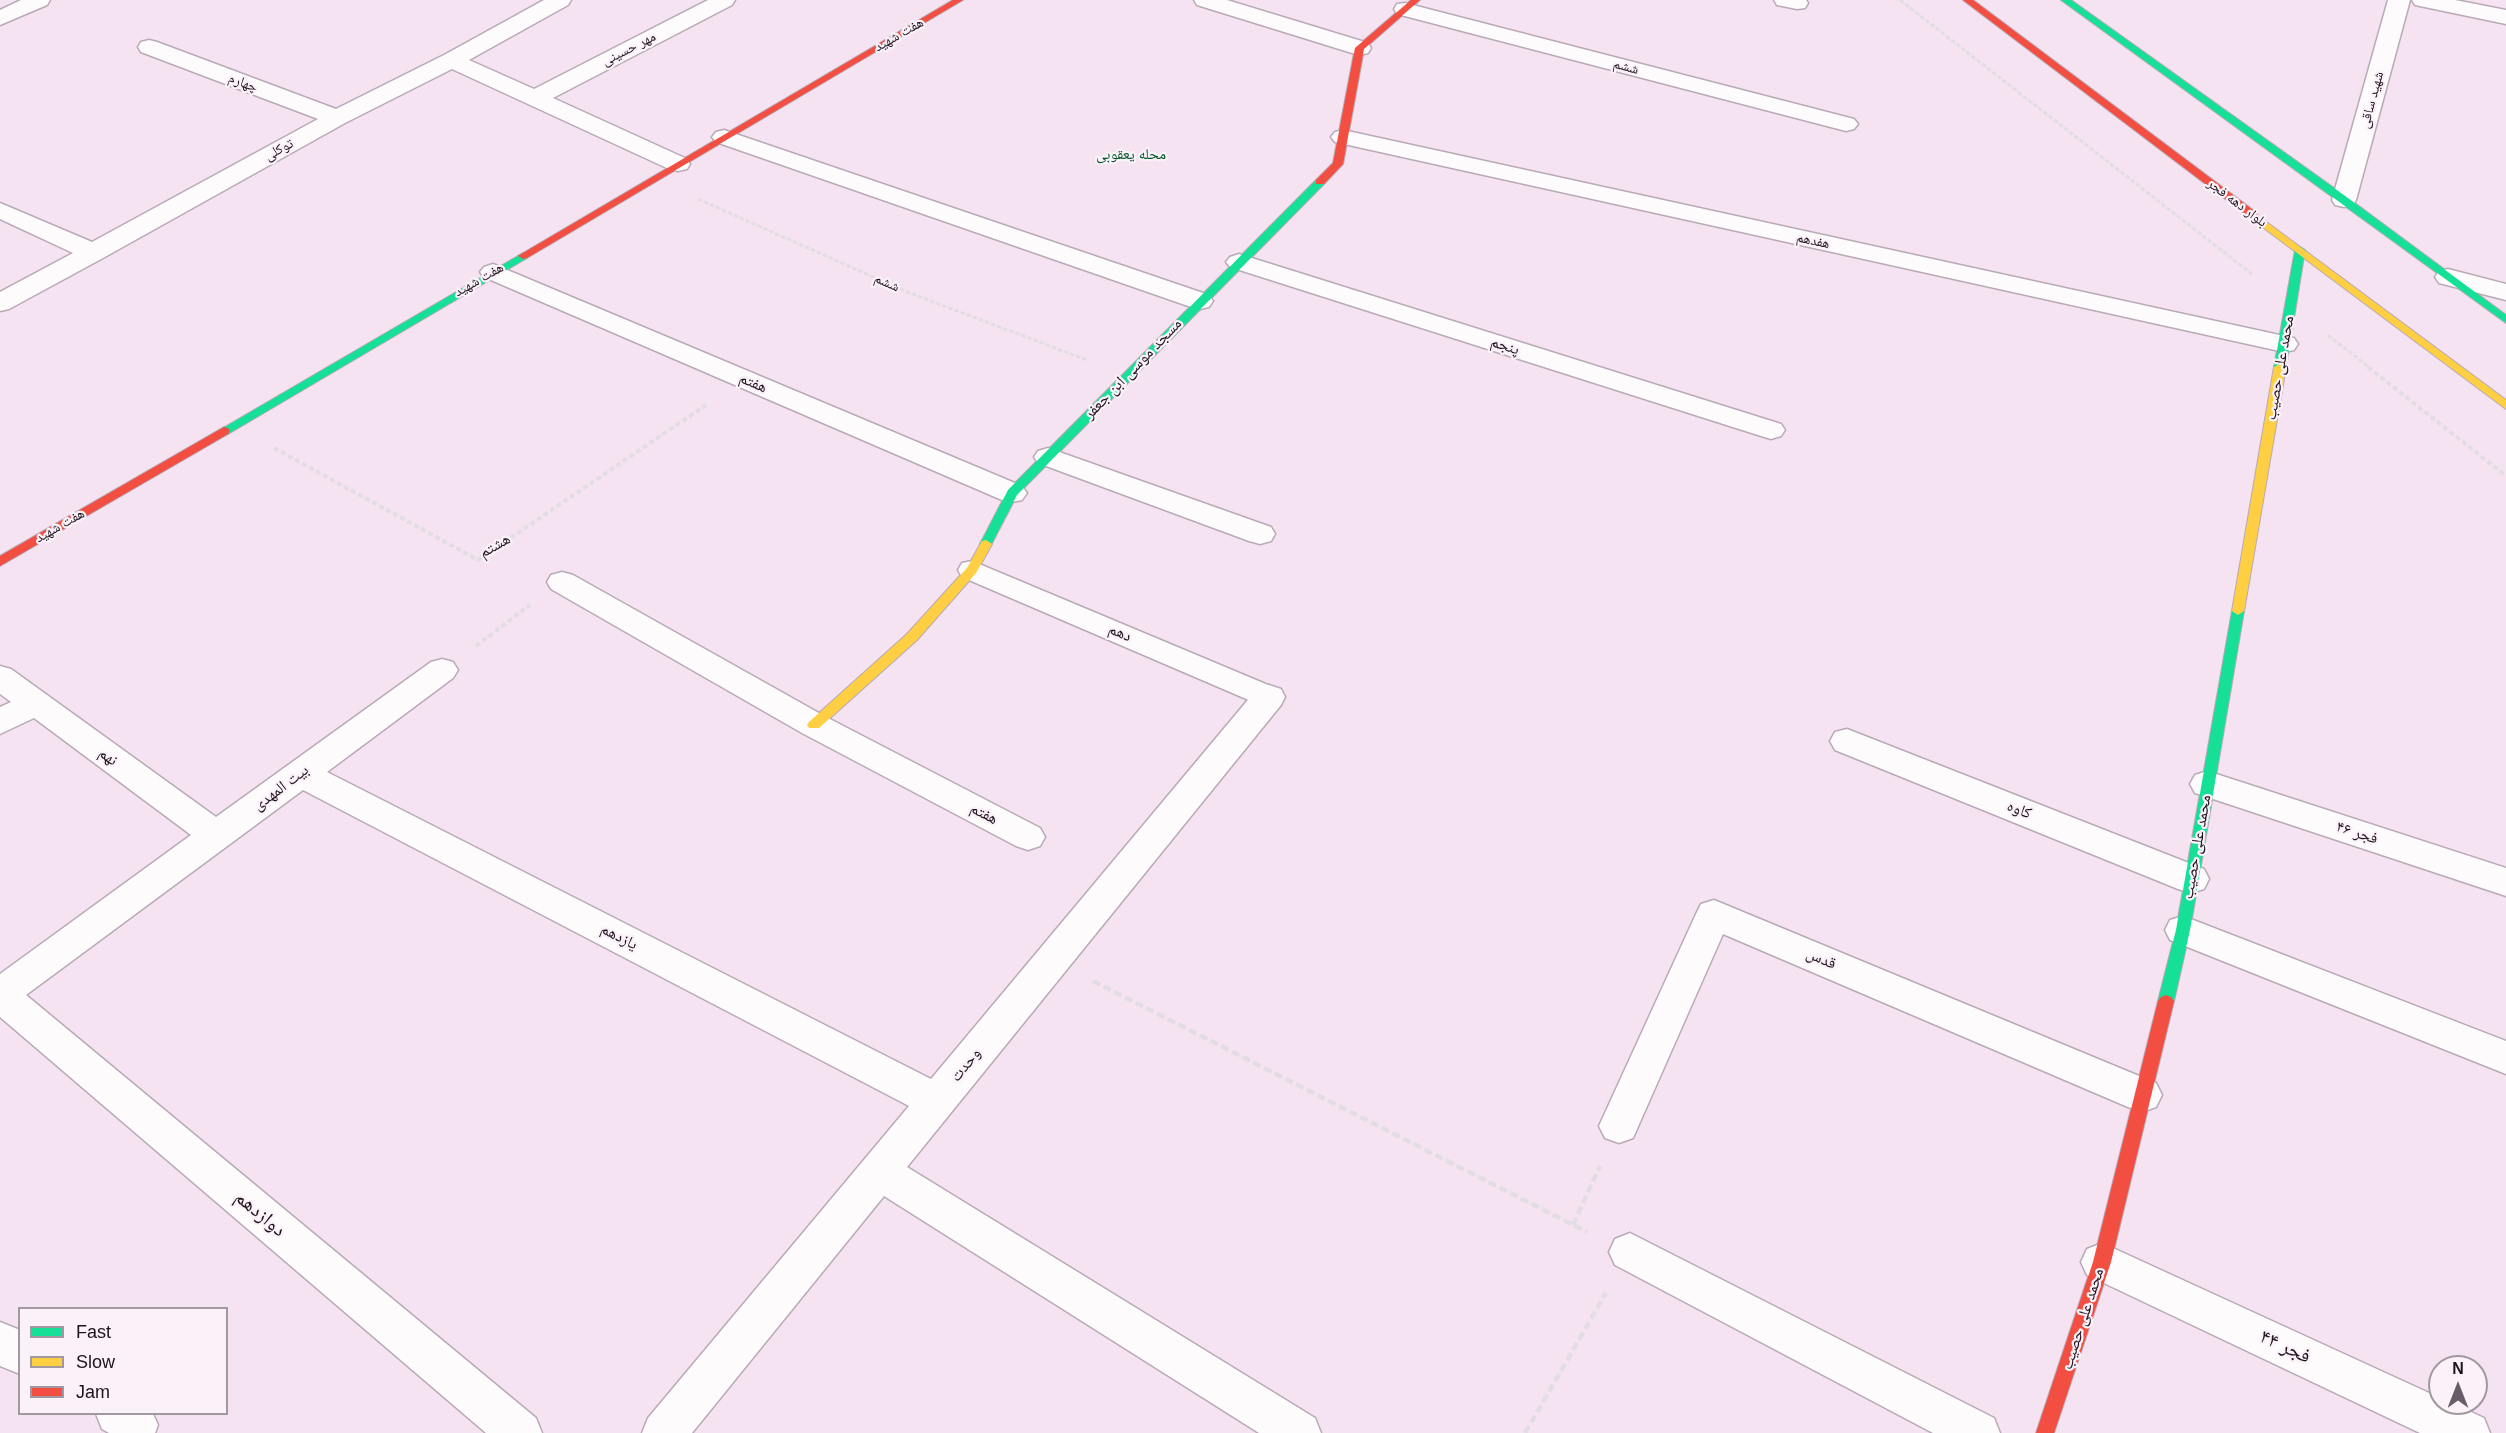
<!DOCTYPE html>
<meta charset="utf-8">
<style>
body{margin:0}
#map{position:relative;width:2506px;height:1433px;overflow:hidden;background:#f5e3f2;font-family:Helvetica,sans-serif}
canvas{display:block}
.legend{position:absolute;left:18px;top:1307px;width:210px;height:108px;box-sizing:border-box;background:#faf2f8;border:2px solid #a298a0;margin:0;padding:8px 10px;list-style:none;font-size:18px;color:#1f121d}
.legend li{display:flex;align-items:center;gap:12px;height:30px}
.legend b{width:30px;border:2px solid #a298a0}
.north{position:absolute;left:2428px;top:1355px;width:60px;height:60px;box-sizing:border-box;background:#faf2f8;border:2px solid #a298a0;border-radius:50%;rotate:0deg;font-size:16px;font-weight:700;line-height:24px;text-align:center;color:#1f121d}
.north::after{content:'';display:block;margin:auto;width:21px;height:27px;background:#6a5b68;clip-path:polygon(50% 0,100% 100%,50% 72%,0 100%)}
</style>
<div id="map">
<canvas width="2506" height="1433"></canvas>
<ul class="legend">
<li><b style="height:8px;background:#16e098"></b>Fast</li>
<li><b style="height:8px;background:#ffcf43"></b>Slow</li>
<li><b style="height:8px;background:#f24e42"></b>Jam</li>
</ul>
<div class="north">N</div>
</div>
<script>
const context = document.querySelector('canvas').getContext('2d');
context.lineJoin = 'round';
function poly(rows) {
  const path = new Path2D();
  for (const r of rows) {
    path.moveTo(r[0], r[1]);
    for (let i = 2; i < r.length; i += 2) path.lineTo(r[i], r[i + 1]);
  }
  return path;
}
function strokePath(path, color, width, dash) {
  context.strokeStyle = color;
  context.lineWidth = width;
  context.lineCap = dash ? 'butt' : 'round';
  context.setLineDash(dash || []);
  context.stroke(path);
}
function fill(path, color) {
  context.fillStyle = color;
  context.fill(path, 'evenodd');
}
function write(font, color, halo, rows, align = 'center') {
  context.font = font + ' Helvetica,"Noto Naskh Arabic",sans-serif';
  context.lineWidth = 4.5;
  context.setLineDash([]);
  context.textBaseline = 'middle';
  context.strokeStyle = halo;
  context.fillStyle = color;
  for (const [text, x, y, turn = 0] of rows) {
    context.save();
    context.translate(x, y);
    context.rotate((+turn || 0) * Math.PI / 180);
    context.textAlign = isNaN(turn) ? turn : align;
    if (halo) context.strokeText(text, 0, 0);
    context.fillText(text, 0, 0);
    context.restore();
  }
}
const lane = poly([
 [972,561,1280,690,1284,697,1280,704,1269,708,1258,704,962,577,958,570,962,563,972,561]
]);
const street = poly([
 [21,0,50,0,47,5,0,25,0,10,21,0],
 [544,0,571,0,568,5,469,60,534,89,708,0,735,0,732,5,553,98,687,159,690,164,687,169,678,171,669,169,452,69,345,123,103,258,9,309,0,311,0,292,73,253,0,219,0,203,92,242,318,119,141,52,138,47,141,42,149,40,157,42,336,109,444,55,544,0],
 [1194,0,1227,0,1368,43,1371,48,1368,53,1360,55,1352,53,1197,5,1194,0],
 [1774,0,1806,0,1808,3,1805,8,1797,9,1777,5,1774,0],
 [2388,0,2410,0,2356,200,2353,205,2344,207,2335,205,2332,200,2388,0],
 [2412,0,2455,0,2506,10,2506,24,2415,5,2412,0],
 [1405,3,1854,119,1858,124,1854,129,1846,131,1397,14,1394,9,1397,4,1405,3],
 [724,130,1209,295,1213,301,1209,307,1200,309,1191,307,716,142,712,137,716,132,724,130],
 [1343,130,2284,336,2294,338,2298,344,2294,350,2284,352,1335,142,1331,137,1335,132,1343,130],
 [1239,254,1781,424,1785,430,1781,436,1771,439,1761,436,1230,267,1226,262,1230,257,1239,254],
 [493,264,1022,486,1027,493,1022,500,1012,502,1002,500,484,277,480,272,484,267,493,264],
 [2448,269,2506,284,2506,300,2439,283,2435,277,2439,271,2448,269],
 [1048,448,1271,527,1275,534,1271,541,1260,544,1249,541,1038,463,1034,457,1038,451,1048,448],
 [562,572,573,575,826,717,1040,828,1045,837,1040,846,1028,850,1016,846,802,733,551,589,547,582,551,575,562,572],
 [442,659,453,662,458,670,453,678,327,772,931,1079,1257,689,1269,685,1281,689,1285,697,1281,705,907,1167,1315,1418,1321,1433,1259,1433,884,1196,692,1433,642,1433,648,1418,909,1106,303,790,26,995,536,1418,542,1433,486,1433,0,1017,0,974,191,835,34,718,0,734,0,707,11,702,0,694,0,666,11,669,216,817,431,662,442,659],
 [1847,729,2204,869,2209,879,2204,889,2191,893,2178,889,1835,750,1830,741,1835,732,1847,729],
 [2207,771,2506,868,2506,896,2195,793,2190,784,2195,775,2207,771],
 [1714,900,2156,1083,2162,1095,2156,1107,2142,1112,2128,1107,1723,934,1633,1138,1619,1143,1605,1138,1599,1126,1696,914,1701,904,1714,900],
 [2183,916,2506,1041,2506,1074,2170,940,2165,930,2170,920,2183,916],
 [1630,1233,1994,1418,2000,1433,1933,1433,1615,1265,1609,1252,1615,1239,1630,1233],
 [2102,1243,2440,1398,2440,1403,2452,1403,2484,1418,2490,1433,2420,1433,2087,1275,2081,1262,2087,1249,2102,1243],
 [0,1322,20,1330,20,1374,0,1366,0,1322],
 [96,1414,153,1414,158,1425,155,1433,109,1433,102,1429,96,1414]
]);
const fast = poly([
 [2061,0,2071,0,2348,198,2506,315,2506,323,2061,0],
 [1320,179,1325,182,1324,184,1017,495,990,547,982,547,980,544,1008,490,1316,180,1320,179],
 [2300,247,2305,250,2286,367,2280,370,2274,367,2295,250,2300,247],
 [523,253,528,256,527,258,228,434,220,434,218,431,523,253],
 [2238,607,2244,611,2190,930,2174,1001,2171,1005,2166,1007,2161,1005,2158,1001,2176,930,2232,611,2238,607]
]);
const slow = poly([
 [2253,212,2506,400,2506,409,2249,217,2249,213,2253,212],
 [2280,364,2286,367,2244,611,2238,615,2232,611,2274,367,2280,364],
 [986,540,992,544,976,573,917,640,819,728,809,728,807,725,809,722,907,634,967,568,982,541,986,540]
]);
const jam = poly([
 [953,0,963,0,527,258,523,259,518,256,953,0],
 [1411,0,1420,0,1364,49,1343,164,1324,184,1316,184,1316,180,1333,163,1355,48,1411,0],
 [1963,0,1973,0,2257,213,2257,217,2249,217,1963,0],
 [224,427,228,428,230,431,228,434,0,566,0,556,224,427],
 [2166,995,2171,997,2174,1001,2111,1262,2054,1433,2036,1433,2093,1262,2158,1001,2161,997,2166,995]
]);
strokePath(lane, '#b8aab6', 3);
strokePath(street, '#b8aab6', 3);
strokePath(fast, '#b8aab6', 2);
strokePath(slow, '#b8aab6', 2);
strokePath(jam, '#b8aab6', 2);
strokePath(poly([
 [1900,0,2252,274],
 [698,199,907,292,1087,360],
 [2328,335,2370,368]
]), '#e2dde2', 3, [4.5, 2]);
strokePath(poly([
 [2368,367,2506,476],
 [274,448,478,560,706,405],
 [476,646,530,605]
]), '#e2dde2', 4, [5, 3]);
strokePath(poly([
 [1093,981,1587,1232],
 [1573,1225,1600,1166],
 [1525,1433,1606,1293]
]), '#e2dde2', 4.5, [8, 4]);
fill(lane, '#fefbfd');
fill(street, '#fefbfd');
fill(fast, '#16e098');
fill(slow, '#ffcf43');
fill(jam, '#f24e42');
write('14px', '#1f121d', '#faf2f8', [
 ["هفت شهید",899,35,-30],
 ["مهر حسینی",629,49,-27],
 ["ششم",1626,67,15],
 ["چهارم",243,83,21],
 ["شهید ساقی",2372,100,-75],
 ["توکلی",279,150,-29],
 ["بلوار دهه فجر",2237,203,37],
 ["هفدهم",1813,241,12],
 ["هفت شهید",479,280,-30],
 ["ششم",887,283,24],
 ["هفت شهید",60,526,-30]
]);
write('15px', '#06552a', '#faf2f8', [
 ["محله یعقوبی",1131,155]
]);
write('16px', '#1f121d', '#faf2f8', [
 ["پنجم",1505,346,18],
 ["محمد علی حصیب",2280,368,-80],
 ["مسجد موسی ابن جعفر",1133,369,-46],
 ["هفتم",753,383,23],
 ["هشتم",495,546,-30],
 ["دهم",1120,633,23],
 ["نهم",108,757,36],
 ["بیت المهدی",281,788,-37],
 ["کاوه",2019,810,22],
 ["هفتم",984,814,28],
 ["فجر ۴۶",2357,833,18],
 ["محمد علی حصیب",2197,847,-80],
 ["یازدهم",619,937,27],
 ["قدس",1821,959,23],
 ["وحدت",966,1065,-51],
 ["محمد علی حصیب",2083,1319,-72]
]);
write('20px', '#1f121d', '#faf2f8', [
 ["دوازدهم",260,1214,40],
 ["فجر ۴۴",2285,1347,25]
]);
</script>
